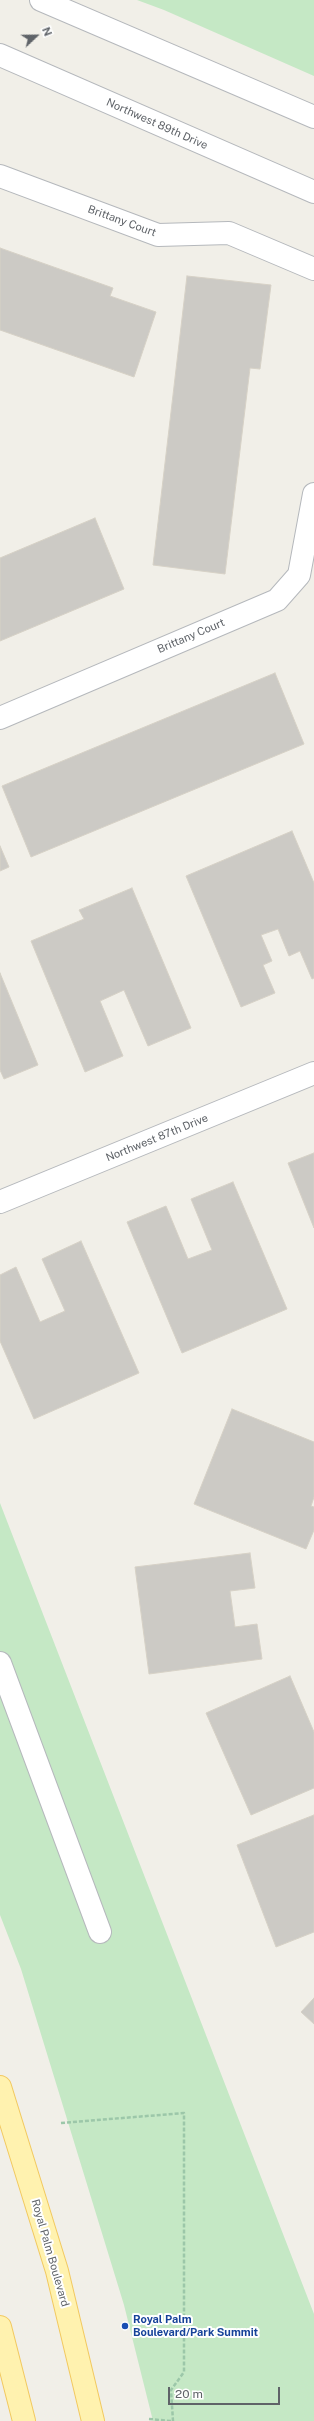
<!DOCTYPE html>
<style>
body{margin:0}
#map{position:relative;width:314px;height:2421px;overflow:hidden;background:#f1efe8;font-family:"Public Sans",sans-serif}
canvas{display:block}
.north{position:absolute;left:16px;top:16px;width:40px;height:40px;-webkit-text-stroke:3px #fff;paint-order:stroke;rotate:68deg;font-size:11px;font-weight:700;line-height:16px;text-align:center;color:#5f6368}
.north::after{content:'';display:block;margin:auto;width:14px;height:18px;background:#5f6368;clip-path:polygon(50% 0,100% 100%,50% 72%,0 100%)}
.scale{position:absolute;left:168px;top:2387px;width:112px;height:18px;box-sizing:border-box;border:2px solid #5f6368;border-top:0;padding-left:5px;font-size:12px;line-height:14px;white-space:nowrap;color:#5f6368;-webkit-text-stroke:3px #fff;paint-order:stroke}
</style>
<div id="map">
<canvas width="314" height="2421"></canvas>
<div class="north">N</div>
<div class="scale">20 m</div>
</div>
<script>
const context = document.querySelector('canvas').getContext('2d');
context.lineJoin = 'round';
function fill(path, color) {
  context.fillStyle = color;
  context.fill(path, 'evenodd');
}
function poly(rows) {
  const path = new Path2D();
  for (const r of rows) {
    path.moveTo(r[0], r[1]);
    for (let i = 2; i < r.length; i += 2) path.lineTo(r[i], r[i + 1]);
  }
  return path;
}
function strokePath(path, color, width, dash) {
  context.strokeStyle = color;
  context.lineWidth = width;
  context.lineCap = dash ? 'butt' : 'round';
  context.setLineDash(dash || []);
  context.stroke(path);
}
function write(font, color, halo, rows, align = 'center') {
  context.font = font + ' "Public Sans",sans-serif';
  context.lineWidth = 4;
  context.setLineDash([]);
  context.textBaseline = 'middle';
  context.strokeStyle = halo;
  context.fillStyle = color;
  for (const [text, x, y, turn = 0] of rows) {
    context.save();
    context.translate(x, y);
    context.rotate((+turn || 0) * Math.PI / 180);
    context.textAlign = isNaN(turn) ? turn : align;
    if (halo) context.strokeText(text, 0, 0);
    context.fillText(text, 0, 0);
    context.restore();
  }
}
fill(poly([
 [137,0,314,0,314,76,164,10],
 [0,1503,314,2314,314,2421,153,2421,124,2305,21,1969,0,1915]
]), '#c5e8c5');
const building = poly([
 [0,248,113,288,110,296,156,312,134,377,0,330,0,248],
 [187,276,271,285,260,369,250,368,225,574,153,565,187,276],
 [95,518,124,589,0,641,0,558,95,518],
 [275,673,304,744,31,857,2,786,275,673],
 [292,831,314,883,314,978,312,979,300,951,289,956,278,929,261,935,272,961,263,965,275,993,241,1007,186,876,292,831],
 [0,846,9,867,0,871,0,846],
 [132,888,191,1028,148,1046,124,990,100,1001,123,1056,85,1072,31,941,84,919,79,910,132,888],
 [0,973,38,1065,4,1079,0,1070,0,973],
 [314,1153,314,1228,288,1163,314,1153],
 [233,1182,287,1309,182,1353,127,1222,166,1206,188,1259,212,1250,191,1199,233,1182],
 [81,1241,139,1373,34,1419,0,1341,0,1275,16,1267,40,1322,65,1311,42,1259,81,1241],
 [232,1409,314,1442,314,1497,311,1506,314,1507,314,1530,306,1549,194,1504,232,1409],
 [250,1553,255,1588,230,1591,235,1627,257,1624,262,1659,149,1674,135,1567,250,1553],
 [290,1676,314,1732,314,1788,251,1815,206,1713,290,1676],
 [314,1815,314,1932,276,1947,237,1845,314,1815],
 [314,1998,314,2024,301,2012,314,1998]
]);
fill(building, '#cccac5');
strokePath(building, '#d6d1c6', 1);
const minor = poly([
 [41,0,314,117],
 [0,55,314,192],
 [0,176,158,235,229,233,314,269],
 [0,718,277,600,299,575,314,494],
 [0,1202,314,1073],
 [0,1663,100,1932]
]);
const major = poly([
 [0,2087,57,2271,93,2421],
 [0,2327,24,2421]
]);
strokePath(minor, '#b5b8bc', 24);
strokePath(major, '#f2c960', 24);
strokePath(poly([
 [61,2123,184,2113,184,2372,171,2390,173,2421],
 [149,2419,171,2421]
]), '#9cc7a9', 2.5, [4, 2]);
strokePath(minor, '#fff', 22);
strokePath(major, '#fff2af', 22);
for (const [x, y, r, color] of [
 [125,2326,4,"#1a4fb4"]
]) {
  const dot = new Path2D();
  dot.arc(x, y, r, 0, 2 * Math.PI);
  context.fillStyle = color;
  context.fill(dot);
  strokePath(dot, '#fff', 1.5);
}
write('11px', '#5f6368', '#fff', [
 ["Northwest 89th Drive",157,124,24],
 ["Brittany Court",122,221,20],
 ["Brittany Court",191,636,-23],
 ["Northwest 87th Drive",157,1138,-22],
 ["Royal Palm Boulevard",50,2253,74]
]);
write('bold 11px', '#164399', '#fff', [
 ["Royal Palm",133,2320],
 ["Boulevard/Park Summit",133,2333]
], 'left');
</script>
